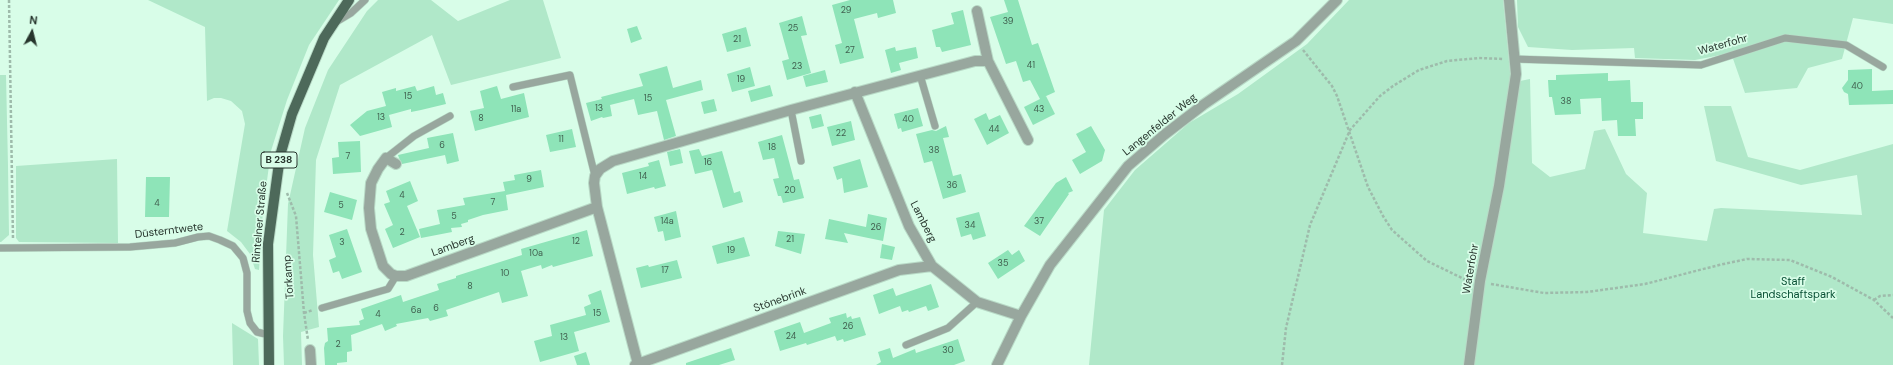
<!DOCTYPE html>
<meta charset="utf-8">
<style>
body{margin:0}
#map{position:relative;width:1893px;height:365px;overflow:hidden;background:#d8fde8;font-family:"DM Sans",sans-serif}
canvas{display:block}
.north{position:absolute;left:12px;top:12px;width:40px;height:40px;-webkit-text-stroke:3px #d8fde8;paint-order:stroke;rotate:7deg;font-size:11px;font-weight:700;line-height:16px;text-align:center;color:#27352d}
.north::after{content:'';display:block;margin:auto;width:14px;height:18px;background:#27352d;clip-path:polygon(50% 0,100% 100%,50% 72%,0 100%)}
</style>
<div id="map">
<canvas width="1893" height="365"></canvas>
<div class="north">N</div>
</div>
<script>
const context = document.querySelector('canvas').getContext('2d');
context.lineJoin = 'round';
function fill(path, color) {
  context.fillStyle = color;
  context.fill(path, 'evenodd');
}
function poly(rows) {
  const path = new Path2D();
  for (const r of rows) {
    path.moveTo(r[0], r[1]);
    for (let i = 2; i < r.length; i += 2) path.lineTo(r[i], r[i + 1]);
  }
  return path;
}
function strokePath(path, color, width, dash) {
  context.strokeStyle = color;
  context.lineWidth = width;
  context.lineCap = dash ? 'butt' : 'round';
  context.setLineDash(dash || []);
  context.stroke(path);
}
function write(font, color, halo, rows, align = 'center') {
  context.font = font + ' "DM Sans",sans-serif';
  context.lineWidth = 3.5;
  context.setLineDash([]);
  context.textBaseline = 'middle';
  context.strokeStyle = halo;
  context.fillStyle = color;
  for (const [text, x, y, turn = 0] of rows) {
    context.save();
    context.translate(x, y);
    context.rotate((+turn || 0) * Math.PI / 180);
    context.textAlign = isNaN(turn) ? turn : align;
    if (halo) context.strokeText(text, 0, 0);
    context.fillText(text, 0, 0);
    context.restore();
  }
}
fill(poly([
 [148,0,339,0,309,45,287,100,271,151,263,210,259,270,255,269,250,254,241,242,227,231,245,124,242,111,231,101,221,98,214,98,207,101,205,27],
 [378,0,431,0,458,21,510,0,543,0,561,58,451,85,432,35,340,85,316,160,313,255,319,327,301,332,302,365,284,365,283,336,288,204,305,128,328,70,367,11],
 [1349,0,1503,0,1511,82,1466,365,1089,365,1104,210,1135,170,1189,123,1238,94,1307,44],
 [1517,0,1893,0,1893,24,1853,18,1842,59,1808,68,1797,88,1745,93,1731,53,1695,60,1635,58,1634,48,1572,50,1528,47,1518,27],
 [0,75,6,75,8,166,9,235,1,242,0,242],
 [1530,79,1532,163,1550,177,1585,169,1594,131,1605,129,1626,174,1647,193,1643,233,1707,241,1714,209,1721,208,1862,215,1857,175,1801,185,1716,161,1704,106,1731,106,1748,157,1800,170,1893,144,1893,365,1473,365,1485,274,1493,243,1520,81],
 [117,159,118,243,19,242,16,238,16,166],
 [232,323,258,339,259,365,233,365]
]), '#b0e8c9');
fill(poly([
 [850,0,893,0,896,13,878,18,877,13,854,19,864,58,840,64,835,45,842,43,832,5],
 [1004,0,1018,0,1032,45,1038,43,1055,92,1044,97,1046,96,1055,114,1033,125,1024,107,1040,99,1030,80,1023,82,1016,61,1006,64,990,17,1008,12],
 [963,10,971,45,942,52,940,47,936,47,932,30,954,24,951,13],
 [802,16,807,35,801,36,811,73,787,80,782,61,789,59,779,23],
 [637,26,642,39,631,43,627,29],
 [746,27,751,46,727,52,722,34],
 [895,47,896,51,916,47,918,58,899,63,901,70,891,73,885,50],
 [667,66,673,88,701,80,703,90,666,100,676,136,664,140,657,111,638,115,634,99,610,105,612,116,603,118,602,117,591,121,586,103,602,99,601,97,643,86,639,74],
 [750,67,755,86,732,92,727,74],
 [1872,69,1872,91,1893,90,1893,104,1849,105,1848,94,1844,92,1842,88,1848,80,1848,70],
 [825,70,828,82,806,87,803,76],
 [1608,73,1608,81,1630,80,1631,102,1643,102,1643,119,1635,119,1636,136,1618,136,1617,120,1602,121,1601,98,1580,99,1581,114,1555,115,1552,97,1549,97,1548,80,1556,80,1556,75],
 [770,85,773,96,751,102,748,91],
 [415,86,417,91,434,86,436,95,443,93,446,104,421,110,411,112,411,109,389,115,392,127,360,136,350,125,367,111,386,106,382,92,396,88,396,91],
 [497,86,501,99,524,93,529,117,475,131,470,111,484,108,480,91],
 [714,99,717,111,704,114,701,102],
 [918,108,923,126,902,132,901,128,898,129,894,114],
 [986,113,989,120,1000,115,1009,133,987,145,974,119],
 [821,114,824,126,812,129,809,117],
 [851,121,855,140,832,146,827,127],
 [946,126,949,137,943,138,952,172,953,176,961,174,966,192,943,199,932,161,924,163,916,134,932,130,936,131],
 [1091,126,1105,150,1102,161,1080,174,1072,160,1086,152,1076,134],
 [572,129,576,147,550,152,546,135],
 [453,133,459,161,447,164,445,155,402,164,399,158,398,155,429,148,427,138],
 [782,135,794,180,799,179,804,198,783,203,781,196,778,196,773,179,779,178,774,158,763,160,758,142],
 [360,141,361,172,333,174,332,158,339,157,338,142],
 [680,149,683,163,670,166,667,152],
 [699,149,702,156,722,151,734,193,740,191,743,202,723,208,712,170,695,174,689,151],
 [860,159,868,187,844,193,842,178,837,180,833,167],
 [659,160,666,186,655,189,654,187,627,194,622,173,649,166,648,163],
 [541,170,544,187,506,195,508,210,483,215,468,220,468,222,461,224,462,227,451,228,452,232,421,238,419,229,440,224,437,210,465,205,463,198,505,191,503,182,515,180,514,175],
 [146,177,170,177,169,217,145,217],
 [1066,177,1073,191,1068,193,1069,194,1040,236,1024,226,1056,183],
 [410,181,418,201,407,206,420,237,393,248,385,229,393,225,384,204,390,202,386,191],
 [330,192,357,200,352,220,324,212],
 [676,211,681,237,665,241,663,231,658,232,654,217],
 [979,212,986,236,973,240,971,234,961,237,956,218],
 [868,214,887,218,883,241,844,233,848,243,825,239,829,219,866,227],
 [347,229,362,272,342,279,339,271,333,273,329,260,336,257,329,235],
 [587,230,593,256,553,267,552,265,542,269,541,265,521,271,528,296,502,303,499,292,446,310,448,316,430,321,428,318,396,324,397,326,385,331,382,324,351,335,352,351,347,352,347,362,337,363,337,365,325,365,324,348,325,343,328,341,327,328,360,325,359,321,364,319,361,309,401,295,403,302,439,290,437,284,456,278,456,276,522,255,521,249],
 [778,231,805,234,801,254,775,246],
 [744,237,750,256,717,264,712,246],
 [882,244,895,247,892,260,880,258],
 [1008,250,1012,255,1019,250,1025,261,998,279,988,263],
 [677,260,682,278,641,288,636,268,648,265,649,267],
 [931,284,939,307,928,311,926,306,909,312,908,310,902,312,900,306,879,314,873,295,893,288,896,296],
 [601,290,610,322,574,332,579,351,540,362,534,341,552,336,550,325,586,315,584,307,591,304,588,295],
 [846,313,847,318,851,316,852,319,860,317,866,335,844,342,843,339,837,341,835,336,807,345,806,343,780,351,774,331,800,322,804,333,831,323,829,318],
 [958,339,965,361,954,365,876,365,881,362,878,352,890,348,893,358,915,349,916,353],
 [731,348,735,360,719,365,686,365,686,363],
 [586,352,590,365,577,365,574,356]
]), '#8ee4b8');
const service = poly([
 [336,22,351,13,365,0],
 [1514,59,1701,65,1785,38,1846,45,1883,67],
 [920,75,935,126],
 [513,87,570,75,595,176],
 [791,110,801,161],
 [386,158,414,136,450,116],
 [0,248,130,247,175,243,198,237,209,236,220,240,233,246,243,258,247,273,247,311,250,323,257,332,269,335],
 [322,308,388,289,396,276],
 [906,345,948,328,977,302]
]);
const minor = poly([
 [977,11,988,61,1028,140],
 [855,92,909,226,932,266,977,302,1021,316],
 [396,164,386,158,378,169,371,183,369,208,371,229,383,266,391,274,396,276,406,276,597,207],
 [310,350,311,365],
 [638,364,597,207,594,183,595,176,600,169,613,161,791,110,975,61,988,61],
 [635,365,899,270,932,266],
 [997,365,1021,316,1050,265,1128,166,1164,135,1203,105,1296,41,1337,0],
 [1469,365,1480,281,1499,186,1516,74,1509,0]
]);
const primary = poly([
 [269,365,268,244,280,156,292,114,324,38,349,0]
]);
strokePath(service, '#b8d9c6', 8);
strokePath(minor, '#b8d9c6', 12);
strokePath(primary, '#b8d9c6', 12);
strokePath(poly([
 [9,0,13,239],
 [1303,50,1332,86,1337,96,1368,187,1383,216,1392,230,1427,261,1464,279,1470,280],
 [287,193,296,216,304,313,308,340],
 [1491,284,1544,293,1587,292,1645,284,1719,265,1747,259,1790,260,1832,277,1874,300,1893,318],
 [1874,300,1880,296,1893,295],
 [304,313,313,310],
 [1282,365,1286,328,1310,225,1350,130,1380,96,1393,86,1419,70,1447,61,1479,58,1504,59]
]), '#9ebbab', 2.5, [3, 2]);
strokePath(service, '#98a79e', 7);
strokePath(minor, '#98a79e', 10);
strokePath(primary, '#4d695a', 10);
write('9px', '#416150', null, [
 ["29",846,11],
 ["39",1008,22],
 ["25",793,29],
 ["21",737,40],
 ["27",850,51],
 ["41",1031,66],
 ["23",797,67],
 ["19",741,80],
 ["40",1857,87],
 ["15",408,97],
 ["15",648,99],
 ["38",1566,102],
 ["13",599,109],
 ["11a",516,110],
 ["43",1039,110],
 ["13",381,118],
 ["8",481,119],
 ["40",908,120],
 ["44",994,130],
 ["22",841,134],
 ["11",561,140],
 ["6",442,146],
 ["18",772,148],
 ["38",934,151],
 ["7",348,157],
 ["16",708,163],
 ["14",643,177],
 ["9",529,180],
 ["36",952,186],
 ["20",790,191],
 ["4",402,196],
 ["7",493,203],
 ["4",157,204],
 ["5",341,206],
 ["5",454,217],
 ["14a",667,222],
 ["37",1039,222],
 ["34",970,226],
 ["26",876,228],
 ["2",402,233],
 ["21",790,240],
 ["12",576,242],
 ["3",342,243],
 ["19",731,251],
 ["10a",536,254],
 ["35",1003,264],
 ["17",665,271],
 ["10",505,274],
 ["8",470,287],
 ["6",436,309],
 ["6a",416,311],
 ["15",597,314],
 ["4",378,315],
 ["26",848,327],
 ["24",791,337],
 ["13",564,338],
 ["2",338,345],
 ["30",948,351]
]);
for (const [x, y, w] of [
 [279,160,36]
]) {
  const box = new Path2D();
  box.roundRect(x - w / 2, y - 8, w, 16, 3);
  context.fillStyle = '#d8fde8';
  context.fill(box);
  strokePath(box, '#27352d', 1);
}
write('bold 10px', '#27352d', null, [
 ["B 238",279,160]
]);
write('11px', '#27352d', '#d8fde8', [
 ["Waterfohr",1723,45,-16],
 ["Langenfelder Weg",1160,125,-39],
 ["Rintelner Straße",260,222,-85],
 ["Lamberg",923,222,63],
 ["Düsterntwete",169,231,-7],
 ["Lamberg",453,246,-20],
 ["Waterfohr",1471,269,-80],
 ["Torkamp",289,277,-94],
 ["Stönebrink",780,300,-20]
]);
write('11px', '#074f33', '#d8fde8', [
 ["Staff",1793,282],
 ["Landschaftspark",1793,295]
]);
</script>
